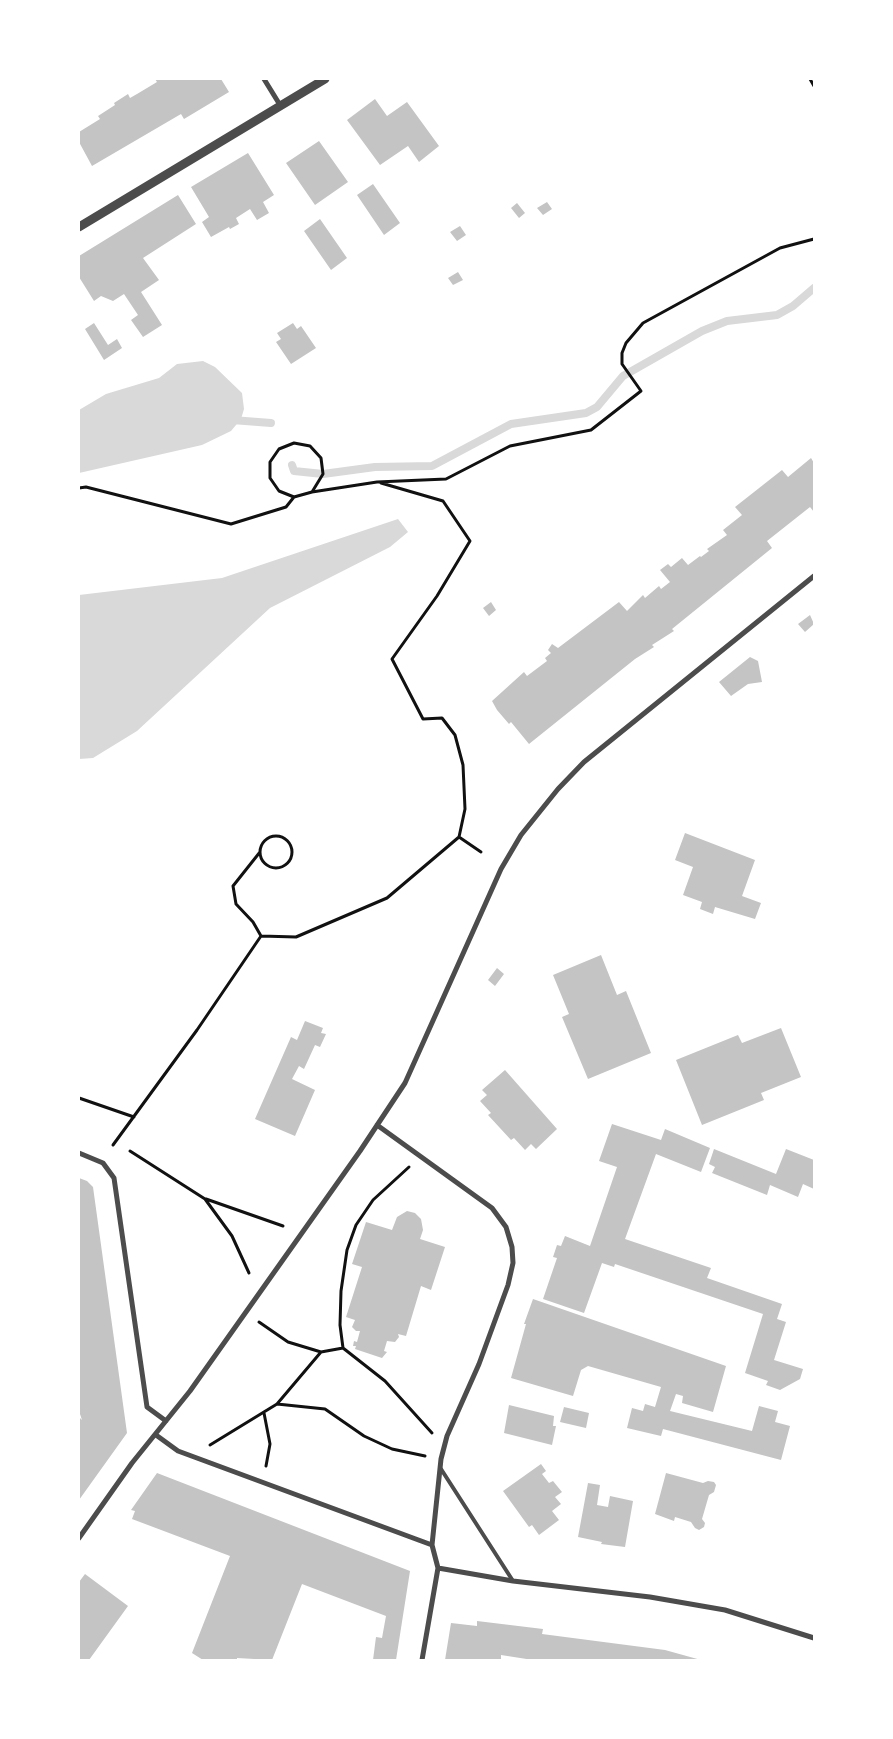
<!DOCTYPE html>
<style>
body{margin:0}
#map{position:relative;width:893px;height:1739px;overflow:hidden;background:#fff;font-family:Poppins,sans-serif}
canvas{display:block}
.frame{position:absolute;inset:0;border:80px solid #fff;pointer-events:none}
</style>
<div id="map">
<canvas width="893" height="1739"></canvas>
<div class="frame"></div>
</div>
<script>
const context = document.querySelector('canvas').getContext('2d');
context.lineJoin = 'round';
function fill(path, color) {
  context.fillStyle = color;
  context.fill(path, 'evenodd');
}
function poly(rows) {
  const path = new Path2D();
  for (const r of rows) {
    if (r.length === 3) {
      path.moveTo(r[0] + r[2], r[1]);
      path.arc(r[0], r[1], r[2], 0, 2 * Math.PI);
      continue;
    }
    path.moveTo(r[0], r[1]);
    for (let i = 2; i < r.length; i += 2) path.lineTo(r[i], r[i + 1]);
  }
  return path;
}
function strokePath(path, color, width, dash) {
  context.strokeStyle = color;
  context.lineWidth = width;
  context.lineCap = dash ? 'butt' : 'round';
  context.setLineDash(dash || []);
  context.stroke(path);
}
fill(poly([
 [203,361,215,367,242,393,244,409,241,419,231,431,202,445,79,473,79,410,106,394,159,378,177,364],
 [398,519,408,532,390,547,270,608,137,731,93,758,79,759,79,595,222,578]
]), '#d9d9d9');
strokePath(poly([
 [232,420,271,423],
 [292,465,294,471,323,474,375,467,432,466,511,424,586,413,597,407,623,376,702,331,727,321,777,315,793,306,814,288]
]), '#d9d9d9', 8);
fill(poly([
 [155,79,221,79,229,92,184,119,181,114,92,166,79,142,79,132,100,119,98,116,115,105,114,103,128,94,130,98,137,94,157,82],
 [375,99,387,116,407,102,439,146,419,162,408,146,380,165,347,120],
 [319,141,348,182,315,205,286,163],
 [248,153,274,195,263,202,269,213,257,220,250,209,236,218,239,224,230,229,229,227,211,237,202,222,209,217,191,187],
 [373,184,400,223,384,235,357,195],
 [178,195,196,224,143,258,159,280,141,292,162,325,143,337,131,320,138,315,124,294,113,301,101,296,94,301,79,277,79,256],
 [547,202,552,209,543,215,537,208],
 [517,203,525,213,519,218,511,208],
 [320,219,347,258,331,270,304,231],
 [460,226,466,235,457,241,450,232],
 [458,272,463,280,453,285,448,278],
 [94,323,108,345,117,339,122,348,104,360,85,329],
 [293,323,297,329,301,326,316,348,291,364,276,342,281,339,277,333],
 [811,458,814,463,814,512,810,507,767,541,772,548,672,629,674,631,652,645,654,647,635,659,529,744,511,722,509,724,497,710,492,701,524,672,527,676,547,661,545,658,551,653,548,650,552,644,558,648,619,602,627,611,643,595,645,598,659,586,661,589,670,582,660,570,668,564,671,567,682,558,688,565,700,556,701,557,709,551,707,549,727,535,723,530,742,515,735,507,782,470,788,477],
 [491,602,496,610,489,616,483,608],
 [810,615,814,624,805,632,798,624],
 [750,657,758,661,762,682,748,684,731,696,719,682],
 [685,833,755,860,742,896,761,903,755,919,715,907,713,914,700,909,702,902,683,895,693,867,675,860],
 [601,955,617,995,626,991,651,1053,588,1079,562,1017,569,1014,553,975],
 [497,968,504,974,495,986,488,980],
 [305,1021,323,1028,321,1033,326,1034,320,1047,315,1045,304,1069,299,1066,292,1079,315,1090,295,1136,255,1119,291,1037,297,1040],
 [781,1028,801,1077,761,1093,764,1100,702,1125,676,1060,738,1035,742,1043],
 [505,1070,557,1129,536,1149,531,1144,525,1150,514,1138,511,1140,488,1115,491,1113,480,1101,487,1095,482,1090],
 [612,1124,661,1140,665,1129,710,1148,701,1172,656,1154,625,1239,711,1268,707,1278,782,1304,777,1319,786,1322,774,1360,803,1369,800,1379,780,1390,766,1385,768,1381,745,1373,763,1314,615,1264,614,1267,602,1263,584,1313,543,1299,557,1258,553,1257,557,1245,561,1246,565,1236,590,1246,617,1167,599,1161],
 [714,1149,776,1174,786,1149,814,1160,814,1189,803,1184,798,1197,770,1185,767,1195,712,1173,715,1167,709,1164],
 [79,1178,87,1181,93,1187,127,1433,79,1500,79,1417,82,1420,79,1411],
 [407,1211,415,1213,421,1219,423,1230,420,1239,445,1247,431,1290,421,1286,406,1336,398,1334,399,1337,395,1342,387,1341,384,1351,387,1352,382,1358,355,1349,356,1346,353,1346,354,1341,357,1342,360,1331,356,1331,352,1327,355,1320,346,1317,362,1267,352,1264,366,1222,392,1230,397,1217],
 [533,1299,726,1366,713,1412,682,1403,683,1396,676,1394,670,1411,752,1431,759,1406,778,1411,775,1422,790,1426,781,1460,663,1429,661,1436,627,1428,632,1408,643,1411,645,1404,655,1407,661,1387,588,1366,581,1370,573,1396,511,1378,526,1324,524,1324],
 [509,1405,554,1416,553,1426,556,1426,552,1445,504,1433],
 [564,1407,589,1413,586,1428,560,1422],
 [541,1464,546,1471,542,1474,549,1483,553,1481,562,1492,555,1497,561,1504,552,1511,559,1520,539,1535,532,1525,529,1527,503,1491],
 [157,1473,410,1571,396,1660,373,1660,376,1637,382,1638,386,1616,302,1584,272,1660,237,1658,237,1660,203,1660,192,1653,230,1556,132,1519,135,1511,131,1510],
 [666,1473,703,1483,708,1481,714,1482,716,1485,714,1492,709,1495,702,1519,705,1523,704,1527,699,1530,695,1528,691,1522,675,1517,674,1521,655,1514],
 [588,1483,600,1485,597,1505,608,1507,610,1496,633,1501,625,1547,601,1544,602,1542,578,1537],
 [85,1574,128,1606,89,1660,79,1660,79,1582],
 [477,1621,543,1629,542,1634,665,1650,701,1660,533,1660,501,1655,501,1660,445,1660,451,1623,477,1626]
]), '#c4c4c4');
strokePath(poly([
 [810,79,814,86],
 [381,483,443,501,470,541,437,596,392,659,423,719,442,718,455,735,463,765,465,809,459,837],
 [79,488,86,487,231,524,286,507,294,497,312,492,377,482,446,479,510,446,591,430,641,391,622,364,622,353,626,343,643,323,780,248,814,239],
 [294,497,279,491,270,478,270,462,279,449,294,443,310,446,321,458,323,474,312,492],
 [276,852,16],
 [260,852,233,886,236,904,253,922,261,936],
 [79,1098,134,1117],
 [113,1145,197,1030,261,936,296,937,387,898,459,837,481,852],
 [130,1151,205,1199,232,1236,249,1273],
 [409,1167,373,1200,356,1225,347,1250,341,1291,340,1325,343,1348,385,1381,432,1433],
 [206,1199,283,1226],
 [259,1322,288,1342,321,1352,343,1348],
 [277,1404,325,1409,364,1436,392,1449,425,1456],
 [264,1413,270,1444,266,1466],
 [210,1445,277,1404,321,1352]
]), '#111', 3);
strokePath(poly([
 [441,1469,513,1581]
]), '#4c4c4c', 4);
strokePath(poly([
 [264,79,280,105],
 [377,1125,492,1208,506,1227,512,1247,513,1263,508,1285,479,1364,447,1436,441,1459,432,1545,438,1568,422,1660],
 [79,1153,103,1163,114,1178,147,1407,166,1421],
 [156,1435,178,1451,432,1545],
 [79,1538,132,1463,190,1391,360,1151,405,1083,501,869,521,835,558,789,584,762,814,576],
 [438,1568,513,1581,650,1597,725,1610,814,1638]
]), '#4c4c4c', 5);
strokePath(poly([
 [79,227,325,79]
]), '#4c4c4c', 9);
</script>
